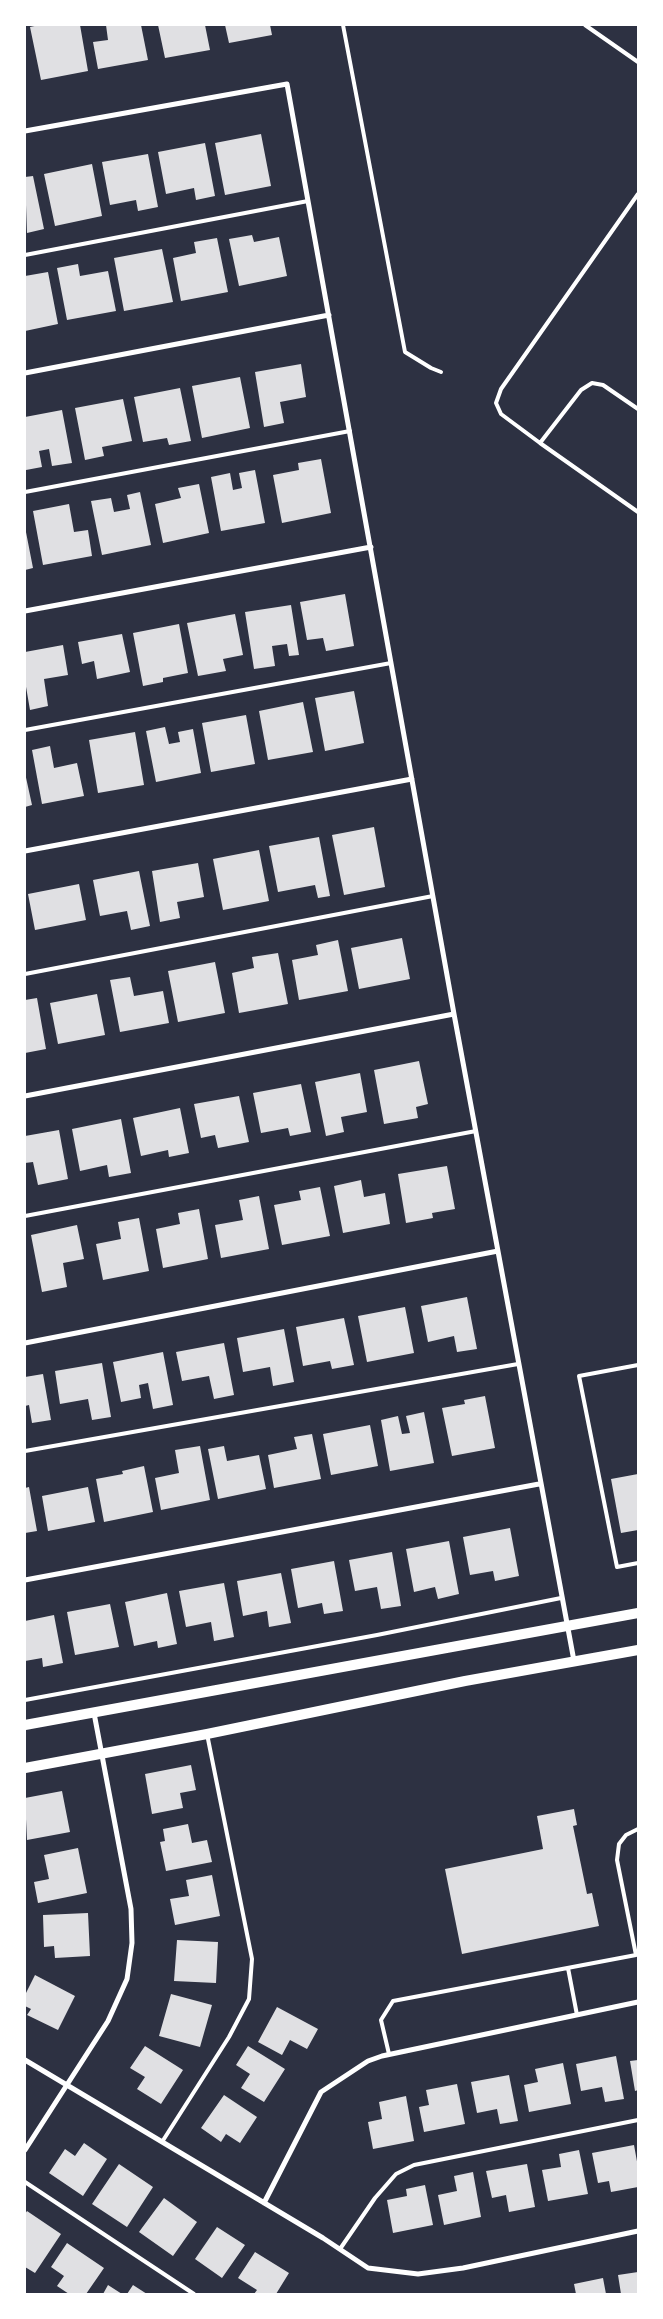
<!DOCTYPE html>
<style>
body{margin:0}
#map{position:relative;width:663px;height:2319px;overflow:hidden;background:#2d3142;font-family:Manrope,sans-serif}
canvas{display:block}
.frame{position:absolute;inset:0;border:26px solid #fff;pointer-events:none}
</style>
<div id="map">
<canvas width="663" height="2319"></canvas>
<div class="frame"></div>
</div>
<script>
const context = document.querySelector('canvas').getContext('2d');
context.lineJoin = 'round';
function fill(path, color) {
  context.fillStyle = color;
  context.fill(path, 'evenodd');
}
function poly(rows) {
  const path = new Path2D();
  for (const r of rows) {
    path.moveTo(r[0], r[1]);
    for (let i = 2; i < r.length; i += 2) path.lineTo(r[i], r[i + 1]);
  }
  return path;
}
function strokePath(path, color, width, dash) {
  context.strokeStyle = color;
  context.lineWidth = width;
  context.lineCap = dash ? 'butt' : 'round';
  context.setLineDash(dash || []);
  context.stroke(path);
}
fill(poly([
 [39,25,80,25,88,71,41,80,30,27],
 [106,25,141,25,148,60,98,69,93,42,108,40],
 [158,25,205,25,210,50,165,58],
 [225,25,270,25,272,35,229,43],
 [261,134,271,186,225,195,215,143],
 [205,143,215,196,196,200,194,188,166,194,158,152],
 [148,154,158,207,138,211,136,200,110,205,102,162],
 [92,164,102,216,55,226,44,174],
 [33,176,44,229,27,233,25,177],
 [252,235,254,242,279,237,287,276,239,286,229,239],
 [217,238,228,292,181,301,173,258,196,253,194,242],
 [162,249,173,302,124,311,114,258],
 [78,264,80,276,108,271,116,311,67,320,57,268],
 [48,272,58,324,25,331,25,276],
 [301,364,306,397,280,402,284,423,264,427,255,372],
 [240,377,250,428,202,438,192,386],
 [180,388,191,441,169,445,167,438,143,442,134,397],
 [123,399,132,441,102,447,104,456,85,460,75,408],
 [62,410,72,463,52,466,49,449,39,451,42,467,26,470,25,417],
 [321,459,331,513,282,523,273,475,299,470,298,463],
 [255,470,265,523,221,531,211,477,230,473,233,490,242,488,239,473],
 [199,484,209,533,163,543,155,504,181,498,178,488],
 [140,492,151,545,102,555,91,501,111,498,114,512,130,509,127,495],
 [69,504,74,532,88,530,92,556,43,565,33,511],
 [25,527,33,568,25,570],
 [345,594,354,646,326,651,323,638,307,640,300,602],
 [291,605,299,655,289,656,287,644,272,646,275,666,254,669,245,612],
 [235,614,243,655,223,659,226,671,198,676,187,623],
 [179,624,188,673,163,678,163,682,143,686,133,633],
 [122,634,130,672,97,679,94,661,82,664,78,642],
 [63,645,68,675,44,679,48,706,30,710,25,681,25,652],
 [354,691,364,743,325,751,315,698],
 [303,702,313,752,268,760,259,711],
 [246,715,255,764,211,772,202,723],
 [165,727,169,744,180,742,178,732,193,729,201,773,156,782,146,731],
 [135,732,144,785,98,793,89,740],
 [50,746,54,768,77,763,84,796,42,804,32,750],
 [25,773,32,805,25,807],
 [374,827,385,887,344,895,332,835],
 [319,837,330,896,318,898,315,885,278,892,269,846],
 [259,850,269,901,223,910,213,859],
 [198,863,204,897,177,902,180,918,160,922,152,871],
 [139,871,150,926,131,930,127,911,100,916,93,880],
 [79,884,86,920,35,930,28,894],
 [402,938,410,979,359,989,351,948],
 [338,940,348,991,299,1000,292,960,318,955,316,945],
 [278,953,288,1004,239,1013,232,973,254,968,252,957],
 [215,962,225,1013,178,1022,168,971],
 [130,977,134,996,163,991,169,1023,120,1032,110,980],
 [97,994,105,1035,58,1044,50,1003],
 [37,998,46,1049,25,1053,25,1000],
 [419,1061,428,1104,416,1107,418,1118,384,1124,374,1070],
 [360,1073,367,1112,341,1117,344,1132,326,1136,315,1082],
 [301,1084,311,1132,290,1136,288,1128,261,1133,253,1093],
 [239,1096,249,1142,218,1148,215,1135,201,1138,194,1104],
 [180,1108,189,1153,169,1157,168,1150,141,1156,133,1118],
 [121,1119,131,1173,109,1177,107,1165,80,1171,72,1129],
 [59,1130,68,1179,38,1185,33,1162,25,1163,25,1136],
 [447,1166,455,1209,432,1213,433,1218,406,1223,398,1174],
 [361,1180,364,1197,385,1193,390,1224,343,1233,334,1186],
 [320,1187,330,1236,282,1245,274,1205,301,1200,299,1191],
 [259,1196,269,1249,221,1258,215,1225,243,1220,239,1200],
 [199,1209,208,1259,163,1268,156,1229,180,1224,178,1213],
 [139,1218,149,1271,103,1280,96,1244,121,1239,118,1222],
 [77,1225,84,1259,63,1263,67,1287,42,1292,31,1235],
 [467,1297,477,1349,457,1352,454,1336,428,1342,421,1306],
 [405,1307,414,1353,367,1362,358,1316],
 [344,1318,354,1365,332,1369,330,1361,303,1366,296,1327],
 [284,1329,294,1382,273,1386,270,1367,243,1372,237,1338],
 [224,1343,234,1395,214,1399,209,1376,182,1381,176,1352],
 [163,1352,173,1405,153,1409,148,1383,139,1385,141,1398,121,1402,113,1362],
 [102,1363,111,1417,92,1420,88,1399,60,1404,55,1371],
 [43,1374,51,1420,32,1423,29,1405,25,1406,25,1377],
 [485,1396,495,1448,452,1456,442,1408,465,1404,464,1400],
 [424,1412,434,1463,390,1471,381,1420,398,1416,402,1434,410,1433,406,1416],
 [370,1425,378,1466,331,1475,323,1434],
 [312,1434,321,1479,274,1488,268,1455,297,1449,294,1437],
 [200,1446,210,1500,161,1510,155,1478,179,1473,175,1450],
 [224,1446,227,1461,259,1455,266,1489,218,1499,208,1449],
 [144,1466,153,1512,104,1522,96,1479,123,1474,122,1471],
 [638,1474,638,1530,621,1533,611,1479],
 [29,1487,37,1531,25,1533,25,1488],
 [88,1487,95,1522,48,1531,42,1496],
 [510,1528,519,1576,495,1581,493,1571,470,1575,463,1537],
 [449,1541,459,1594,438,1599,435,1587,414,1592,406,1549],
 [392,1552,401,1606,381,1609,377,1587,355,1591,349,1560],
 [334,1561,343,1611,324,1614,322,1603,298,1608,291,1569],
 [281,1573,291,1623,269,1627,267,1611,243,1616,237,1581],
 [224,1583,234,1637,214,1641,211,1622,186,1627,179,1591],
 [167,1593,177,1644,158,1648,157,1641,134,1646,125,1602],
 [110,1604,119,1647,75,1655,67,1612],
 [54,1615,63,1663,43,1667,42,1658,25,1661,25,1621],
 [191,1765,196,1790,180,1793,183,1808,152,1814,145,1774],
 [62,1791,70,1832,27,1840,25,1798],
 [574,1809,577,1825,573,1826,587,1894,592,1893,599,1926,462,1954,445,1869,543,1849,537,1816],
 [188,1824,192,1843,207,1840,212,1862,166,1871,160,1842,165,1841,163,1829],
 [78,1848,87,1893,38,1903,34,1882,49,1879,44,1855],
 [212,1875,220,1916,175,1925,170,1899,189,1896,186,1880],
 [88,1913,90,1956,55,1958,54,1946,44,1947,43,1915],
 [177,1940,218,1942,216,1983,174,1981],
 [35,1975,75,1996,58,2030,27,2015,31,2009,25,2006,25,1995],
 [171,1994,212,2005,200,2047,159,2036],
 [277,2007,318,2029,307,2049,290,2040,282,2055,258,2042],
 [145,2046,183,2070,161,2104,137,2089,145,2077,130,2068],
 [248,2046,285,2069,264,2102,241,2088,250,2074,236,2065],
 [616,2056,624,2099,605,2102,602,2087,581,2091,576,2064],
 [638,2060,638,2090,635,2091,630,2061],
 [563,2063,571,2104,529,2112,524,2085,538,2082,535,2069],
 [509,2075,518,2121,500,2124,497,2109,477,2113,471,2082],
 [457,2084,465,2124,424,2132,419,2107,429,2105,426,2090],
 [224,2095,257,2117,240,2143,226,2134,221,2142,201,2128],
 [406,2096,414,2141,373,2149,368,2122,382,2119,379,2102],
 [84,2143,107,2159,83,2196,49,2173,65,2149,75,2156],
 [634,2145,638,2167,638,2187,611,2192,609,2181,598,2183,592,2153],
 [579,2150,588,2194,548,2201,542,2170,561,2167,559,2154],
 [119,2164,153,2187,127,2227,92,2204],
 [527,2164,535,2207,509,2212,506,2195,492,2198,486,2171],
 [473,2172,481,2217,444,2225,438,2195,457,2191,454,2176],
 [425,2185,433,2225,393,2233,387,2200,407,2196,406,2189],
 [164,2198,197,2222,173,2256,139,2232],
 [27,2211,61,2234,35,2273,25,2267,25,2214],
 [217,2227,245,2245,222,2278,195,2259],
 [67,2243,104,2268,86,2294,69,2294,57,2286,64,2276,51,2267],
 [255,2252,289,2273,276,2294,254,2294,257,2290,238,2278],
 [638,2272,638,2294,621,2294,618,2275],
 [603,2278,606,2294,576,2294,574,2284],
 [108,2285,122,2294,103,2294],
 [133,2285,147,2294,127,2294]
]), '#e0e0e3');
strokePath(poly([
 [343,25,405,352,431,368,441,372],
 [585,25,638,62],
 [638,194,501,389,496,403,501,414,540,443,581,390,592,383,603,385,638,409],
 [25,255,308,201],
 [540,443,638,512],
 [25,492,350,431],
 [25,730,391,663],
 [25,974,433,896],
 [25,1216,476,1131],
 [638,1365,579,1376,617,1567,638,1563],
 [25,1451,518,1364],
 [25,1700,377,1635,561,1598],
 [568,1968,577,2015],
 [389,2054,381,2020,393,2001,636,1955,617,1860,619,1844,626,1835,638,1829],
 [162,2142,229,2037,249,1999,252,1959,207,1734],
 [25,2182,194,2294],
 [340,2249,375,2198,396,2174,414,2165,638,2120]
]), '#fff', 4);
strokePath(poly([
 [25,131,287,84,454,1014,574,1661],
 [25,373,329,315],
 [25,611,371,547],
 [25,851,412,779],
 [25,1096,454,1014],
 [25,1343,498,1251],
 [25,1580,539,1484],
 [25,2060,323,2238,368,2268,418,2274,463,2268,638,2231],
 [25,2150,108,2021,127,1979,132,1943,131,1909,94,1713],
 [264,2203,321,2092,368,2061,382,2056,638,2002]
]), '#fff', 5);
strokePath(poly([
 [25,1725,638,1613],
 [25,1768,207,1734,465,1681,638,1650]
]), '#fff', 10);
</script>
